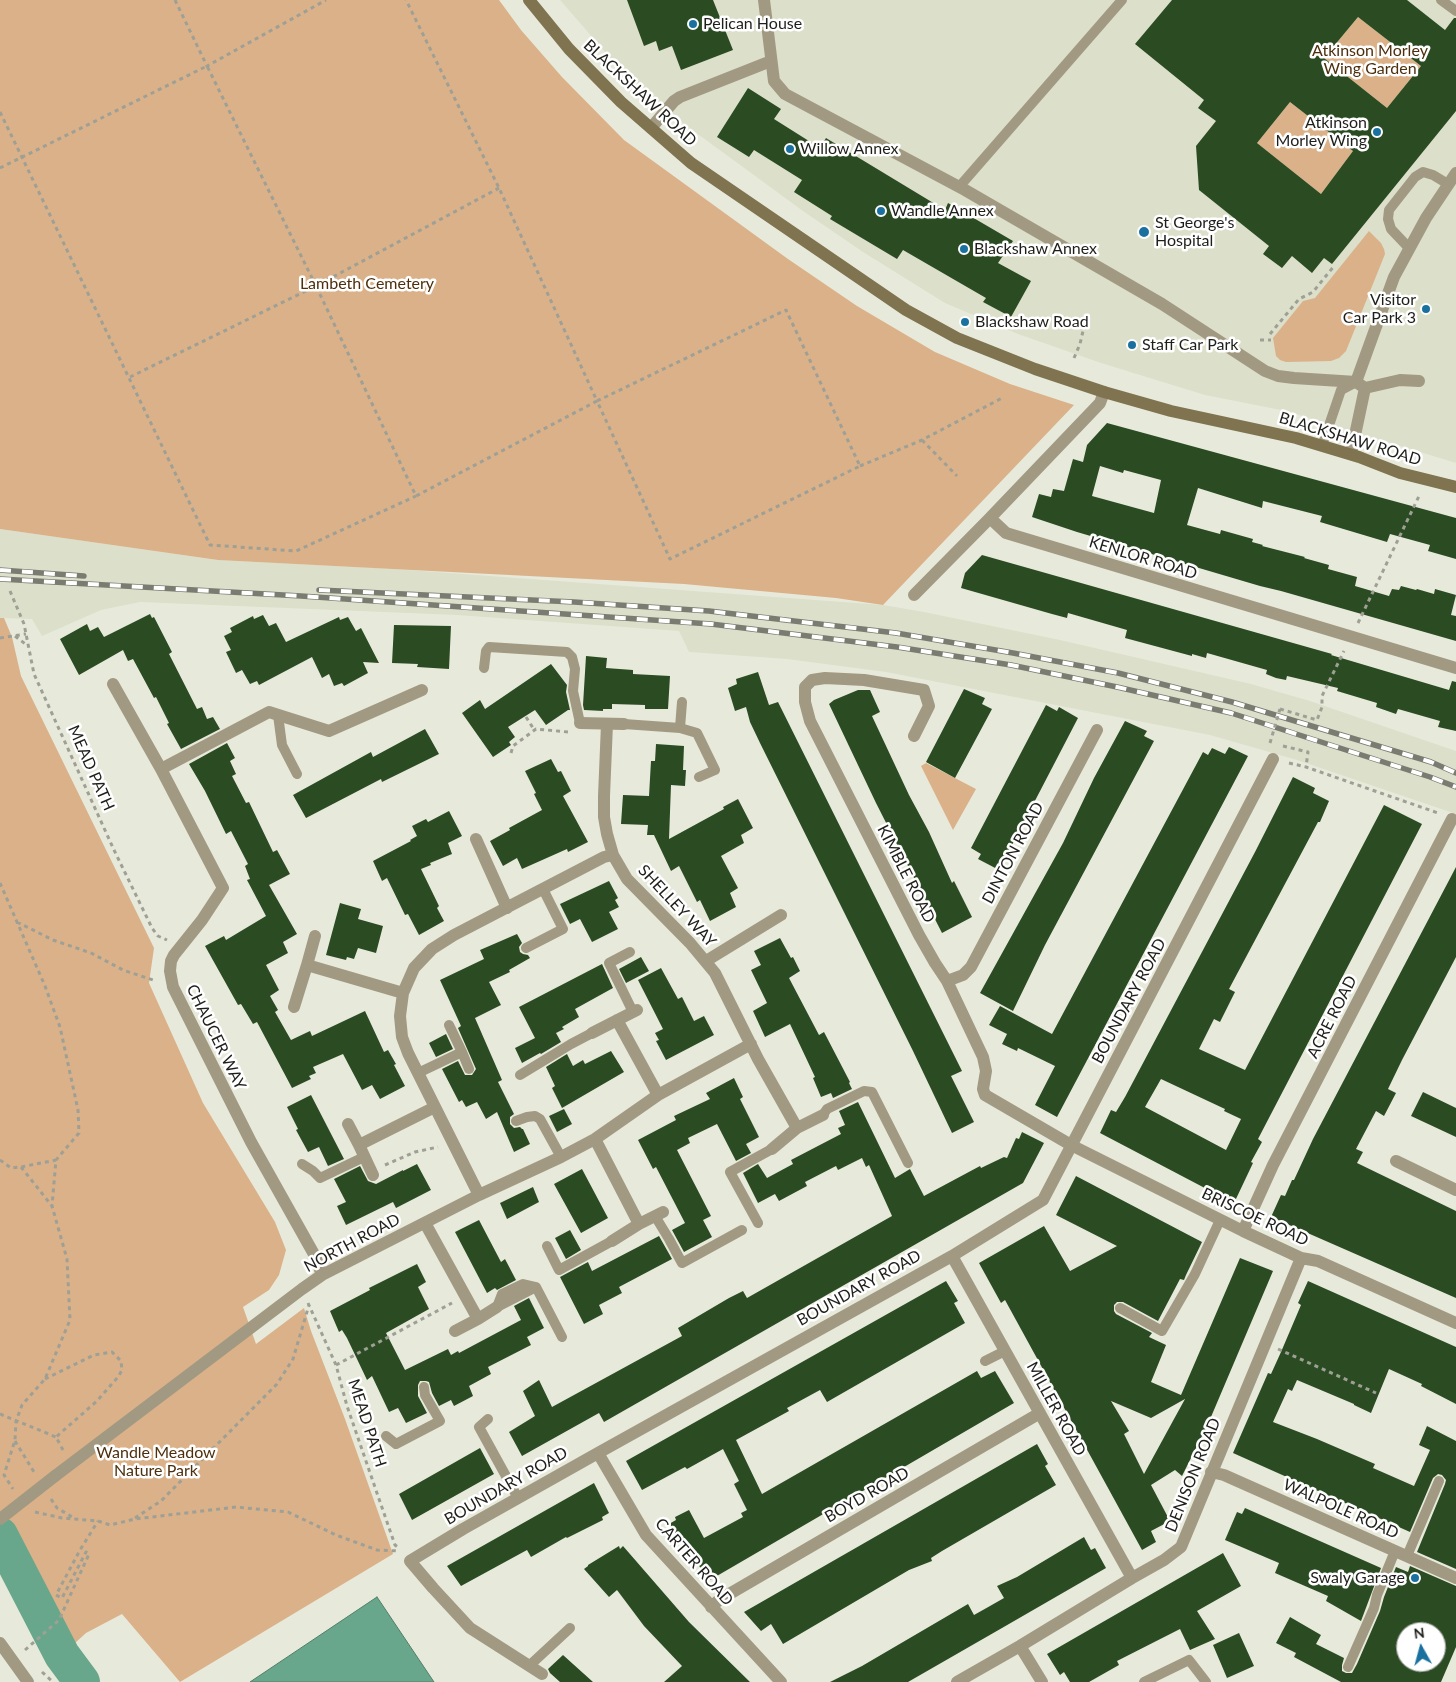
<!DOCTYPE html>
<style>
body{margin:0}
#map{position:relative;width:1456px;height:1682px;overflow:hidden;background:#e7eadb;font-family:Lato,sans-serif}
canvas{display:block}
.north{position:absolute;left:1396px;top:1622px;width:50px;height:50px;box-sizing:border-box;background:#fff;border:1px solid #a5a5a3;border-radius:50%;rotate:353deg;font-size:14px;font-weight:700;line-height:20px;text-align:center;color:#1e1f1a}
.north::after{content:'';display:block;margin:auto;width:18px;height:22px;background:#1a71a0;clip-path:polygon(50% 0,100% 100%,50% 72%,0 100%)}
</style>
<div id="map">
<canvas width="1456" height="1682"></canvas>
<div class="north">N</div>
</div>
<script>
const context = document.querySelector('canvas').getContext('2d');
context.lineJoin = 'round';
function fill(path, color) {
  context.fillStyle = color;
  context.fill(path, 'evenodd');
}
function poly(rows) {
  const path = new Path2D();
  for (const r of rows) {
    path.moveTo(r[0], r[1]);
    for (let i = 2; i < r.length; i += 2) path.lineTo(r[i], r[i + 1]);
  }
  return path;
}
function strokePath(path, color, width, dash) {
  context.strokeStyle = color;
  context.lineWidth = width;
  context.lineCap = dash ? 'butt' : 'round';
  context.setLineDash(dash || []);
  context.stroke(path);
}
function write(font, color, halo, rows, align = 'center') {
  context.font = font + ' Lato,sans-serif';
  context.lineWidth = 5;
  context.setLineDash([]);
  context.textBaseline = 'middle';
  context.strokeStyle = halo;
  context.fillStyle = color;
  for (const [text, x, y, turn = 0] of rows) {
    context.save();
    context.translate(x, y);
    context.rotate((+turn || 0) * Math.PI / 180);
    context.textAlign = isNaN(turn) ? turn : align;
    if (halo) context.strokeText(text, 0, 0);
    context.fillText(text, 0, 0);
    context.restore();
  }
}
fill(poly([
 [560,0,1456,0,1456,463,1286,411,1205,395,1101,363,1018,334,945,303,863,252,803,211,665,110,613,61],
 [0,529,218,560,395,569,883,605,924,612,1060,640,1251,684,1310,701,1456,751,1456,814,1297,760,1210,735,886,672,787,659,689,652,679,631,457,615,140,602,101,610,42,636,32,619,0,618]
]), '#dcdfc9');
fill(poly([
 [0,0,499,0,521,30,562,77,624,140,788,259,857,306,935,352,1010,384,1074,405,883,605,836,598,684,584,218,560,0,529],
 [1358,17,1421,66,1387,108,1324,58],
 [1290,102,1353,151,1321,194,1257,143],
 [1369,231,1381,243,1384,249,1385,254,1346,351,1339,358,1331,361,1286,362,1280,360,1276,356,1273,338,1303,301,1315,298],
 [0,618,4,618,12,637,21,676,154,948,149,983,203,1103,275,1222,286,1250,279,1275,269,1290,243,1307,256,1344,304,1308,311,1331,345,1419,393,1554,180,1682,122,1614,86,1633,62,1655,0,1535],
 [926,763,976,789,953,830,921,766]
]), '#dbb189');
const water = poly([
 [377,1597,434,1682,250,1682,377,1597]
]);
fill(water, '#69a78c');
strokePath(water, '#527e6a', 1);
strokePath(poly([
 [0,1535,62,1655,82,1682]
]), '#69a78c', 36);
fill(poly([
 [627,0,713,0,733,50,681,70,672,46,659,51,656,41,644,46],
 [1172,0,1407,0,1445,30,1454,18,1456,18,1456,111,1332,264,1324,258,1312,273,1292,256,1282,268,1263,254,1269,246,1199,190,1196,146,1216,121,1198,108,1204,100,1135,44],
 [1358,17,1421,66,1387,108,1324,58],
 [1290,102,1353,151,1321,194,1257,143],
 [748,88,781,109,774,119,820,148,826,138,945,210,948,203,1013,241,998,263,1031,281,1011,317,983,302,986,298,903,250,897,259,830,219,832,216,794,192,802,180,754,150,749,157,717,137],
 [1107,423,1456,518,1456,559,1428,551,1430,545,1390,534,1387,542,1320,522,1322,516,1263,501,1262,508,1198,488,1187,525,1220,534,1221,530,1253,539,1252,542,1263,545,1262,546,1305,557,1304,558,1329,565,1328,569,1357,577,1355,586,1389,596,1392,589,1399,590,1401,586,1416,590,1417,589,1434,594,1435,589,1456,595,1451,615,1456,616,1456,641,1281,591,1260,586,1077,532,1032,517,1039,494,1051,497,1053,489,1064,491,1073,459,1083,462,1087,445],
 [1100,466,1123,473,1124,470,1161,480,1154,513,1092,496],
 [982,555,1332,654,1331,655,1449,690,1452,681,1456,682,1456,731,1438,727,1440,721,1398,709,1396,714,1376,707,1377,703,1337,691,1338,688,1287,676,1286,680,1276,678,1266,674,1267,670,1207,653,1206,658,1192,654,1192,656,1125,638,1127,630,1068,613,1067,618,1052,614,961,588,965,573],
 [150,614,152,618,154,617,172,652,169,654,197,709,202,707,207,719,213,717,220,729,181,749,167,724,169,723,156,697,154,698,133,659,128,661,123,650,79,675,60,639,87,624,90,631,98,627,104,637],
 [263,615,269,626,276,623,286,642,339,617,340,620,348,617,356,631,361,628,379,663,363,662,368,673,344,686,342,683,334,686,329,674,322,678,312,657,259,685,257,681,250,684,242,670,236,673,226,652,231,650,224,636,232,632,230,628,253,616,254,619],
 [394,625,451,626,449,669,417,667,418,664,392,663],
 [586,656,607,658,606,668,633,670,633,674,670,676,668,709,645,709,645,705,612,704,612,709,603,709,603,711,584,710,583,705],
 [551,664,567,685,566,692,570,710,568,710,546,725,535,710,508,727,515,737,509,742,511,745,493,757,462,713,480,700,485,709],
 [758,672,769,705,778,702,962,1071,951,1076,974,1122,952,1133,913,1051,760,743,750,722,746,707,735,711,728,688,737,684,736,679],
 [964,689,985,698,982,704,992,709,955,778,926,762],
 [858,690,870,690,880,712,872,716,909,795,929,832,952,883,954,881,972,917,942,933,876,803,829,704,834,700],
 [1046,705,1057,711,1059,707,1078,718,999,870,978,859,981,854,971,848],
 [1125,721,1147,731,1144,736,1154,741,1045,945,1013,1011,980,993,1063,843,1094,778],
 [425,729,439,754,382,782,381,779,306,818,293,795,371,752,373,757],
 [227,743,235,758,230,761,236,774,232,776,246,803,249,802,273,852,277,850,290,874,269,885,297,934,283,942,288,953,266,965,279,990,270,996,278,1010,275,1012,291,1040,310,1031,312,1036,365,1011,384,1052,388,1050,396,1064,394,1065,405,1086,380,1099,372,1085,362,1090,343,1054,313,1067,316,1073,309,1076,311,1079,292,1088,257,1022,253,1024,241,1004,238,1005,205,946,224,936,226,940,266,916,247,880,250,879,245,866,248,864,231,831,226,834,205,791,189,764],
 [656,744,684,746,683,770,686,770,685,786,671,785,669,839,724,809,723,807,738,799,753,828,741,835,744,843,721,856,738,888,730,893,736,907,710,921,700,900,697,902,679,866,671,871,654,835,647,835,648,825,621,824,623,795,649,796,651,761,655,761],
 [1229,747,1248,756,1057,1117,1035,1105,1055,1066,1018,1048,1017,1051,1002,1044,1007,1034,989,1025,1000,1006,1052,1034,1203,752,1208,755,1212,748,1225,754],
 [551,759,558,772,561,771,571,791,563,796,588,842,568,852,567,849,522,869,517,858,503,866,490,841,510,830,509,828,542,810,534,794,536,793,525,771],
 [1293,777,1315,788,1313,793,1329,801,1320,822,1318,822,1229,989,1235,992,1220,1022,1214,1019,1199,1049,1245,1070,1384,805,1422,824,1258,1139,1262,1142,1251,1162,1253,1163,1235,1201,1221,1195,1220,1196,1100,1133,1111,1110,1116,1112,1125,1097,1255,852],
 [1161,1079,1225,1109,1224,1111,1241,1119,1226,1150,1145,1107],
 [449,811,462,836,448,843,452,854,430,863,431,865,421,869,439,906,437,908,444,921,419,935,408,914,405,915,387,878,382,881,373,861,411,841,410,840,417,836,412,826,426,819,428,822],
 [1456,867,1456,957,1402,1060,1388,1089,1396,1093,1384,1116,1376,1111,1356,1149,1363,1152,1357,1163,1456,1211,1456,1298,1271,1217,1281,1195,1285,1196,1292,1180,1294,1180,1313,1139],
 [609,881,618,898,615,900,619,907,609,912,618,929,592,942,580,919,570,924,560,904],
 [340,903,361,909,358,919,383,926,376,953,358,948,354,959,347,957,346,960,326,955],
 [517,934,522,943,519,947,520,952,523,954,528,955,530,958,509,970,510,972,489,982,501,1005,475,1018,502,1080,498,1082,514,1114,510,1117,510,1124,514,1128,520,1127,522,1129,523,1129,530,1144,514,1152,497,1112,486,1119,477,1102,466,1107,462,1100,459,1102,442,1069,458,1061,465,1075,472,1075,476,1069,458,1028,461,1026,440,980,484,959,480,950],
 [780,938,791,958,793,957,800,971,789,978,819,1035,824,1032,850,1082,849,1083,852,1089,833,1098,831,1093,821,1097,813,1078,815,1077,790,1024,765,1037,753,1011,767,1003,751,970,761,965,754,951],
 [641,957,649,971,626,983,619,969],
 [602,964,613,988,575,1009,579,1017,562,1027,564,1029,556,1033,561,1042,541,1054,540,1053,522,1063,515,1048,535,1038,519,1007],
 [661,968,678,999,682,997,694,1021,704,1016,714,1035,666,1060,656,1041,659,1040,655,1033,663,1029,638,980],
 [446,1034,453,1049,436,1057,429,1043],
 [611,1051,624,1072,562,1108,552,1088,555,1086,546,1067,567,1054,573,1066,583,1060,585,1064],
 [734,1078,743,1097,740,1099,759,1137,746,1144,751,1153,736,1161,717,1124,688,1138,690,1143,677,1150,711,1216,703,1220,712,1237,684,1252,672,1230,685,1223,656,1167,653,1169,638,1140,676,1120,674,1116,710,1099,706,1093],
 [1423,1092,1456,1108,1456,1137,1411,1116],
 [311,1095,344,1159,328,1166,319,1147,308,1152,296,1130,298,1129,287,1107],
 [858,1102,895,1178,910,1169,924,1196,980,1166,981,1168,1004,1157,1007,1158,1016,1138,1019,1139,1022,1132,1044,1143,1023,1183,604,1422,599,1413,522,1456,509,1432,535,1416,523,1391,539,1380,552,1407,682,1336,678,1328,729,1298,743,1291,747,1298,892,1216,869,1165,866,1167,862,1158,838,1170,836,1166,805,1182,807,1186,779,1201,775,1194,758,1203,743,1173,758,1164,767,1178,793,1164,791,1160,841,1134,838,1128,845,1125,839,1111],
 [564,1109,572,1124,557,1132,549,1116],
 [417,1164,431,1190,396,1208,393,1202,346,1225,337,1206,346,1202,334,1179,360,1166,368,1181,376,1184,403,1170,403,1171],
 [582,1169,608,1218,581,1233,554,1184],
 [1076,1176,1202,1242,1186,1275,1184,1280,1180,1279,1158,1321,1123,1302,1117,1302,1114,1305,1114,1311,1116,1314,1152,1333,1149,1337,1166,1345,1151,1382,1181,1395,1240,1258,1273,1271,1208,1424,1182,1476,1175,1470,1151,1485,1170,1521,1151,1531,1156,1542,1142,1550,1005,1300,1001,1303,979,1263,1044,1226,1070,1271,1117,1246,1056,1215],
 [1185,1399,1174,1419,1144,1474,1124,1434,1129,1431,1111,1401,1151,1418],
 [533,1187,539,1202,507,1219,500,1203],
 [479,1220,501,1262,505,1259,516,1280,497,1290,495,1288,487,1293,455,1232],
 [570,1230,581,1250,566,1259,555,1238],
 [659,1236,672,1259,619,1287,622,1293,599,1305,603,1314,584,1324,560,1277,588,1262,592,1271],
 [417,1264,426,1282,418,1287,429,1309,386,1333,405,1370,448,1349,451,1355,458,1351,459,1353,521,1320,514,1306,529,1298,544,1328,527,1337,531,1345,488,1367,491,1374,469,1386,473,1396,454,1406,451,1400,439,1406,432,1393,429,1382,426,1381,420,1381,418,1385,418,1396,427,1413,406,1423,398,1408,389,1412,372,1376,367,1380,347,1338,342,1330,339,1332,330,1311,370,1290,369,1288],
 [946,1281,958,1301,954,1303,965,1323,827,1402,820,1390,787,1408,789,1411,736,1440,762,1494,977,1371,981,1378,995,1371,1014,1403,710,1580,683,1545,669,1524,676,1520,675,1517,689,1510,704,1538,743,1517,741,1513,747,1510,734,1484,739,1481,723,1449,687,1469,685,1467,642,1490,626,1461],
 [1308,1281,1456,1347,1456,1404,1421,1386,1422,1384,1389,1369,1371,1413,1354,1405,1354,1404,1297,1380,1292,1391,1288,1389,1273,1422,1317,1439,1375,1464,1373,1468,1414,1486,1430,1450,1419,1445,1427,1426,1456,1441,1456,1569,1417,1552,1445,1484,1446,1480,1442,1475,1438,1474,1433,1478,1410,1532,1233,1453,1268,1373,1271,1374,1281,1352,1301,1305,1298,1303],
 [1037,1444,1048,1464,1045,1466,1056,1485,942,1551,931,1558,932,1561,909,1570,783,1644,771,1624,761,1631,744,1612],
 [480,1448,494,1474,412,1520,399,1494],
 [594,1483,609,1513,602,1517,603,1520,567,1538,566,1537,531,1557,527,1550,461,1586,447,1566],
 [1245,1508,1381,1568,1361,1621,1326,1601,1328,1596,1275,1573,1279,1563,1225,1540,1237,1512,1242,1514],
 [1084,1537,1091,1550,1095,1548,1106,1568,1002,1628,908,1682,830,1682,862,1666,968,1604,974,1615,990,1606,1004,1598,997,1586,1017,1577],
 [619,1546,620,1549,623,1546,689,1622,750,1682,664,1682,682,1666,644,1626,617,1590,609,1597,584,1569,588,1566,588,1565],
 [1223,1553,1241,1586,1197,1611,1215,1639,1190,1650,1180,1629,1117,1661,1119,1665,1089,1682,1070,1682,1064,1672,1060,1675,1047,1654],
 [1410,1566,1456,1586,1456,1647,1441,1682,1341,1682,1294,1657,1296,1653,1276,1643,1290,1617,1321,1635,1316,1644,1344,1658,1342,1665,1342,1671,1346,1673,1352,1673,1357,1664,1380,1611,1384,1597,1396,1567,1408,1572],
 [1406,1632,1436,1632,1436,1662,1406,1662],
 [1239,1633,1254,1666,1227,1678,1213,1645],
 [563,1655,593,1682,560,1682,550,1673,548,1669]
]), '#2b4c23');
strokePath(poly([
 [175,0,207,66,326,0],
 [0,112,210,545,296,551,416,496],
 [0,168,207,66,316,286,499,188],
 [1270,334,1299,299,1313,292,1334,266],
 [1260,340,1271,340],
 [1074,358,1080,344,1083,331],
 [130,377,316,286,416,496,597,401,670,559,860,466,786,310,597,401,499,188,406,0],
 [922,440,957,476],
 [860,466,922,440,1004,397],
 [10,591,24,624,34,674,114,850,152,928,158,936,167,940],
 [1358,623,1420,494],
 [15,636,28,646],
 [0,638,26,634],
 [1280,709,1317,720,1322,707,1322,696,1344,651],
 [526,717,535,731],
 [1283,746,1308,752,1306,767],
 [511,753,513,746,536,729,568,732],
 [1289,763,1306,767,1438,813],
 [0,883,45,986,60,1027,78,1110,79,1133,56,1160,52,1206,67,1259,70,1320,45,1379,22,1405,16,1421,15,1440,4,1475,13,1489],
 [17,922,53,940,91,953,123,970,156,981],
 [0,1160,11,1168,21,1167,56,1160],
 [385,1165,415,1152,438,1147],
 [21,1167,52,1206],
 [308,1303,336,1365,347,1406,378,1496,395,1545,400,1549],
 [1278,1349,1376,1393],
 [336,1365,452,1303],
 [45,1379,94,1355,112,1352,121,1361,122,1370,118,1377,97,1401,56,1437,63,1450],
 [0,1414,56,1437],
 [15,1441,34,1472],
 [51,1499,57,1508,74,1518],
 [35,1512,62,1518,98,1521],
 [135,1518,161,1501,277,1384,293,1359,309,1305],
 [98,1521,110,1525,135,1519,236,1507,288,1512,336,1535,377,1550,399,1551],
 [25,1650,59,1620,89,1554,86,1552,62,1598,56,1595,80,1550,98,1521],
 [42,1672,53,1682]
]), '#9ea095', 3, [4, 4]);
strokePath(poly([
 [1441,0,1456,11],
 [959,187,1122,0],
 [1409,248,1391,229,1388,219,1389,210,1415,177,1423,172,1433,175,1448,184],
 [1322,446,1341,390,1356,382],
 [484,668,486,651,489,647,567,652,572,657,575,669,573,691,580,723],
 [278,715,282,745,297,774],
 [624,724,680,728,697,733,715,770,699,777],
 [680,728,682,702],
 [526,948,563,929,543,889],
 [630,952,609,963,633,1012],
 [462,1052,469,1069],
 [418,1073,462,1052,449,1025],
 [520,1075,571,1044,592,1033],
 [823,1115,827,1109,864,1091,872,1092,908,1163],
 [516,1121,527,1117,535,1116,540,1119,561,1157],
 [302,1164,313,1171,320,1178,364,1157],
 [655,1216,669,1239,682,1263,742,1230],
 [758,1223,730,1172,772,1149],
 [547,1246,559,1270,612,1241],
 [497,1307,502,1294,523,1284,536,1287,562,1337],
 [497,1307,536,1287],
 [1120,1308,1162,1331,1195,1274,1220,1220],
 [985,1361,1005,1351],
 [488,1419,479,1427,518,1498],
 [386,1436,396,1444,440,1421,425,1395,424,1387],
 [1407,1556,1439,1481],
 [529,1666,570,1628],
 [1348,1667,1374,1608,1377,1595,1395,1551],
 [1144,1682,1189,1660,1206,1682]
]), '#a29982', 10);
strokePath(poly([
 [764,0,774,81,785,94,965,190,1162,304,1265,371,1278,376,1294,378,1356,382],
 [651,128,674,101,680,97,771,61],
 [1356,382,1394,277,1426,218,1456,173],
 [1365,388,1400,380,1419,381],
 [1104,392,1100,403,990,518,1006,533,1456,668],
 [1351,454,1365,388,1356,382],
 [914,595,990,518],
 [113,684,161,769,223,888,202,920,174,955,171,961,170,971,173,987,251,1142,315,1256,322,1275],
 [580,723,624,724],
 [607,724,604,796,604,817,607,834,613,855,627,879,690,943,715,973,758,1059,797,1128,823,1115],
 [914,736,929,706,924,690,864,680,825,678,812,680,805,687,805,702,810,721,919,935,935,963,947,981,983,1057,986,1071,983,1089,985,1095,1071,1145,1243,1231,1301,1258,1318,1261,1456,1323],
 [161,769,269,712,329,731,422,690],
 [476,839,507,908],
 [315,936,307,965,403,993],
 [706,961,781,915],
 [947,981,963,975,971,967,1097,730],
 [294,1007,307,965],
 [617,1020,658,1095],
 [592,1033,637,1010],
 [435,1107,479,1195],
 [348,1124,359,1145,435,1107,408,1053,402,1037,400,1016,403,993,414,968,432,949,454,935,604,857,613,855],
 [595,1139,639,1224,612,1241],
 [359,1145,373,1175],
 [772,1149,797,1128],
 [1396,1161,1456,1190],
 [425,1223,478,1319,455,1331],
 [639,1224,663,1212],
 [1243,1231,1273,1165,1452,819],
 [952,1256,1132,1578],
 [478,1319,497,1307],
 [598,1453,646,1535,781,1682],
 [1211,1472,1224,1475,1456,1578],
 [55,1476,302,1289,322,1275,479,1195,561,1157,595,1139,658,1095,751,1044],
 [711,1607,719,1600,1040,1413],
 [0,1643,28,1682],
 [1020,1646,1042,1682],
 [542,1674,470,1628,433,1588,410,1561,463,1529,598,1453,952,1256,1043,1200,1273,759],
 [957,1682,1020,1646,1132,1578,1164,1560,1181,1547,1301,1258]
]), '#a29982', 12);
strokePath(poly([
 [529,0,569,49,621,102,691,163,906,310,957,338,1035,369,1104,392,1171,411,1296,438,1359,457,1400,473,1456,487]
]), '#807350', 12);
const rail = poly([
 [0,570,84,576],
 [0,579,301,596,711,624,897,647,1011,665,1117,687,1231,713,1430,777,1456,787],
 [319,590,574,602,709,611,896,633,1013,653,1118,673,1232,702,1431,762,1456,773]
]);
strokePath(rail, '#7a7c72', 5.5);
strokePath(rail, '#fff', 4, [11]);
strokePath(poly([
 [1270,743,1280,709]
]), '#9ea095', 3, [4, 4]);
strokePath(poly([
 [0,1519,55,1476]
]), '#a29982', 12);
for (const [x, y, r, color] of [
 [693,24,5,"#1a71a0"],
 [1377,132,5,"#1a71a0"],
 [790,149,5,"#1a71a0"],
 [881,211,5,"#1a71a0"],
 [1144,232,6,"#1a71a0"],
 [964,249,5,"#1a71a0"],
 [1426,309,5,"#1a71a0"],
 [965,322,5,"#1a71a0"],
 [1132,345,5,"#1a71a0"],
 [1415,1578,5,"#1a71a0"]
]) {
  const dot = new Path2D();
  dot.arc(x, y, r, 0, 2 * Math.PI);
  context.fillStyle = color;
  context.fill(dot);
  strokePath(dot, '#fff', 2);
}
write('16px', '#1e1f1a', '#fff', [
 ["Pelican House",703,24],
 ["Atkinson",1367,123,"right"],
 ["Morley Wing",1367,141,"right"],
 ["Willow Annex",800,149],
 ["Wandle Annex",891,211],
 ["St George's",1155,223],
 ["Hospital",1155,241],
 ["Blackshaw Annex",974,249],
 ["Visitor",1416,300,"right"],
 ["Car Park 3",1416,318,"right"],
 ["Blackshaw Road",975,322],
 ["Staff Car Park",1142,345],
 ["Swaly Garage",1405,1578,"right"]
], 'left');
write('16px', '#4d2f0d', '#fff', [
 ["Atkinson Morley",1370,51],
 ["Wing Garden",1370,69],
 ["Lambeth Cemetery",367,284],
 ["Wandle Meadow",156,1453],
 ["Nature Park",156,1471]
]);
write('16px', '#1e1f1a', '#fff', [
 ["BLACKSHAW ROAD",640,93,43],
 ["BLACKSHAW ROAD",1350,439,17],
 ["KENLOR ROAD",1143,558,17],
 ["MEAD PATH",91,768,66],
 ["DINTON ROAD",1013,853,-62],
 ["KIMBLE ROAD",906,874,63],
 ["SHELLEY WAY",677,906,47],
 ["BOUNDARY ROAD",1129,1001,-62],
 ["ACRE ROAD",1332,1017,-63],
 ["CHAUCER WAY",216,1037,64],
 ["BRISCOE ROAD",1255,1217,25],
 ["NORTH ROAD",352,1243,-28],
 ["BOUNDARY ROAD",859,1288,-29],
 ["MILLER ROAD",1056,1409,61],
 ["MEAD PATH",367,1423,72],
 ["DENISON ROAD",1193,1475,-68],
 ["BOUNDARY ROAD",506,1486,-30],
 ["BOYD ROAD",867,1495,-30],
 ["WALPOLE ROAD",1341,1509,24],
 ["CARTER ROAD",694,1562,49]
]);
</script>
